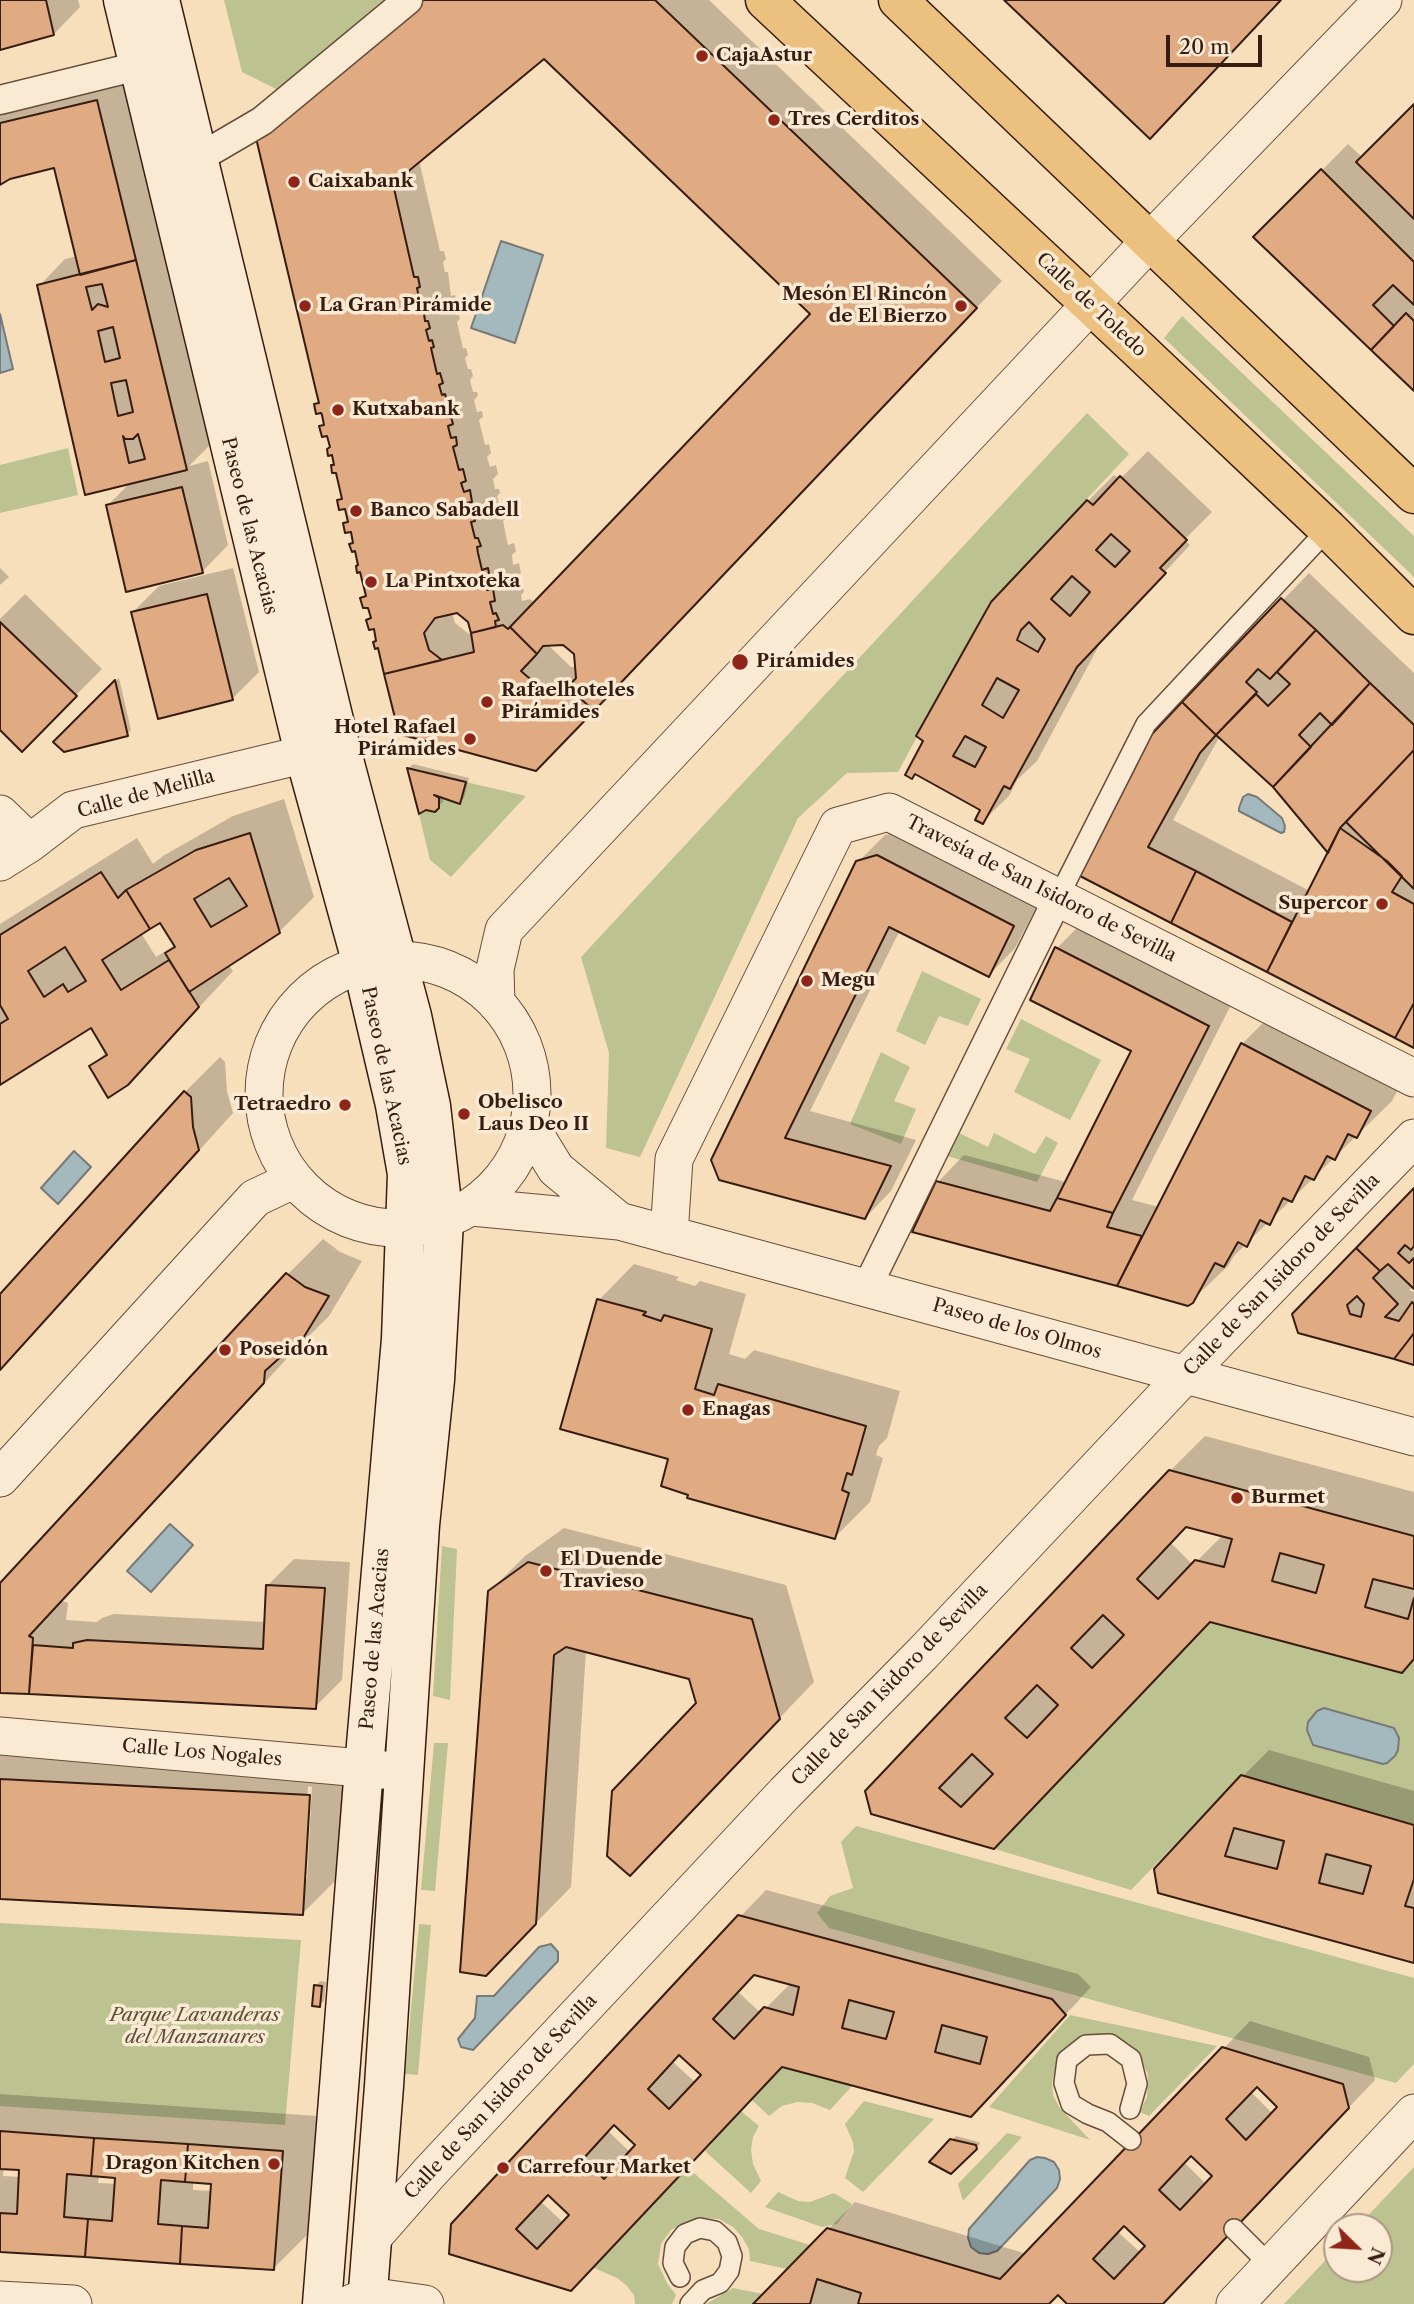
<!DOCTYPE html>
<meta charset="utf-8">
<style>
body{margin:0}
#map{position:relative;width:1414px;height:2304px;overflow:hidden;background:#f8dfbc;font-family:"Libre Caslon Text",serif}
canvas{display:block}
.north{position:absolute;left:1323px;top:2213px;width:70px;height:70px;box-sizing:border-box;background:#faead3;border:2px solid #ac9885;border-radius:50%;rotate:114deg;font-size:19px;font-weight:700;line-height:28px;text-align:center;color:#371c11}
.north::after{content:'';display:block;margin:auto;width:24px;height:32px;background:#8f2418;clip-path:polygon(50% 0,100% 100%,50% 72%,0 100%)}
.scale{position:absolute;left:1166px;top:35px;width:96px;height:32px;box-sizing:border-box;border:4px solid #371c11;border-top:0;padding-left:9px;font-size:21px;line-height:24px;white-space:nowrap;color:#371c11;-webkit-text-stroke:5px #faead3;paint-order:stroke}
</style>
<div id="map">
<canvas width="1414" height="2304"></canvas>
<div class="north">N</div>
<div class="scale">20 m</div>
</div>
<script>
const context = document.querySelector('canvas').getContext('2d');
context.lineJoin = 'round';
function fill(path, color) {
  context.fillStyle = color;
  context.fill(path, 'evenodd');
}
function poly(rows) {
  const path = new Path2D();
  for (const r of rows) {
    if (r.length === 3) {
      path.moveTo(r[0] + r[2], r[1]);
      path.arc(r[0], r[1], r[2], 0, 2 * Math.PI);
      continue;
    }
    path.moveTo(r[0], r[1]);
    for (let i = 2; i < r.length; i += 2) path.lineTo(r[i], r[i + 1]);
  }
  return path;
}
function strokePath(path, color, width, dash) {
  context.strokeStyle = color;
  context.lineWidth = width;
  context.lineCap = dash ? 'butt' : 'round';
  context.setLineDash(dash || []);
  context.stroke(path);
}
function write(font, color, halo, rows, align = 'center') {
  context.font = font + ' "Libre Caslon Text",serif';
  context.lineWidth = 7;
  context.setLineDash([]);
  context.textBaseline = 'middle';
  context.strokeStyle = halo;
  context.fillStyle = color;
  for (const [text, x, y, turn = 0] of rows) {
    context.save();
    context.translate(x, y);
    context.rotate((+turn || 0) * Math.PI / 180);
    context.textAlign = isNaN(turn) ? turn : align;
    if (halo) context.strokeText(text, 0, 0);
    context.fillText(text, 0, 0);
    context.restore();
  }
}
fill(poly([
 [224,0,396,0,284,93,242,72],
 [1182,316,1414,536,1414,577,1164,338],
 [1087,413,1129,454,989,603,898,772,847,773,798,818,640,1157,606,1148,609,1053,581,957],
 [68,448,78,495,0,513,0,465],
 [466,782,526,796,451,877,430,860,419,814,426,810,435,812,439,808,439,798,434,795,460,804],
 [922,971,981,999,968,1026,939,1016,925,1045,896,1031],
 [1021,1019,1101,1060,1070,1120,1014,1092,1030,1059,1006,1049],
 [881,1052,910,1067,894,1101,916,1109,901,1144,850,1124],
 [959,1133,988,1147,994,1133,1035,1154,1046,1136,1058,1143,1037,1182,947,1156],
 [442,1546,457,1549,450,1700,433,1696],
 [1210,1622,1401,1673,1414,1659,1414,1825,1242,1775,1131,1890,995,1849],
 [434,1743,448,1743,435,1891,421,1890],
 [856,1826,1414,1978,1414,2064,1396,2083,829,1928,817,1913,830,1896,853,1888,841,1842],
 [0,1923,301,1940,285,2125,0,2106],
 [419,1924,431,1925,418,2075,405,2074],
 [1070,2015,1217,2046,1149,2116,1140,2112,1147,2097,1148,2074,1137,2053,1128,2043,1116,2037,1090,2035,1077,2039,1058,2057,1052,2082,1053,2095,1059,2107,1090,2140,989,2107],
 [782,2067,853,2085,830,2110,812,2103,797,2102,782,2106,769,2116,752,2100],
 [864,2101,934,2119,863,2192,845,2178,854,2151,853,2142,845,2124],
 [741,2111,759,2126,753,2137,751,2150,753,2164,761,2181,751,2193,705,2151],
 [1007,2133,1022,2137,963,2201,958,2184],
 [1414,2167,1414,2304,1284,2304,1337,2248,1337,2269,1379,2269,1379,2227,1357,2227],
 [688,2168,759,2229,810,2245,787,2269,750,2261,749,2249,742,2237,733,2227,719,2219,702,2218,686,2222,671,2230,661,2244,658,2264,667,2283,676,2295,672,2304,635,2304,634,2295,626,2285,617,2278,594,2268],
 [778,2192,798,2201,810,2202,834,2193,852,2204,837,2224,822,2227,765,2207],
 [733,2288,763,2294,753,2304,706,2304]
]), '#bdc291');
const water = poly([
 [501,241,543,255,515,343,471,328,501,241],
 [0,314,13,369,0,373,0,314],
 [1248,794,1257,797,1282,818,1285,826,1284,832,1281,833,1239,811,1239,808,1243,797,1248,794],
 [74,1151,91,1167,58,1204,41,1188,74,1151],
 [170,1524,193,1545,151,1592,127,1571,170,1524],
 [1324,1708,1394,1728,1399,1738,1398,1750,1395,1756,1387,1763,1383,1764,1313,1745,1307,1730,1308,1722,1317,1711,1324,1708],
 [551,1944,558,1952,558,1961,473,2050,461,2047,458,2039,475,2018,477,1996,494,1996,539,1947,551,1944],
 [1037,2157,1045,2158,1054,2162,1059,2170,1060,2179,1057,2188,997,2251,988,2254,979,2253,971,2247,968,2238,969,2229,1030,2160,1037,2157]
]);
fill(water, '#a4b9bd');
strokePath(water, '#787a78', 2);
fill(poly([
 [0,0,78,0,80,7,54,34,0,48],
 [419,0,709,0,1002,281,563,743,378,639,375,627,368,620,372,616,370,606,362,598,367,594,352,530,345,524,349,520,347,507,339,501,344,497,337,471,333,466,335,463,329,434,321,426,326,422,324,414,316,405,320,400],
 [544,57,813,314,535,603,530,599,522,601,521,595,524,592,523,587,519,588,517,577,521,573,519,563,513,565,512,555,516,551,514,543,508,545,503,521,507,518,505,512,501,512,497,496,500,493,499,489,495,489,493,479,498,474,496,465,490,467,487,457,491,453,489,444,485,445,479,420,483,417,482,411,477,412,474,400,478,396,477,392,473,392,470,380,473,376,471,369,468,369,465,358,468,355,466,348,463,348,457,322,460,319,459,315,456,315,452,303,456,300,455,295,451,296,448,272,445,272,443,262,446,259,444,251,440,251,419,160],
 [458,611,470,621,472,633,469,634,455,623,452,612],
 [564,643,576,654,577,667,571,667,547,644],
 [123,74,212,443,189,466,208,461,228,545,202,572,107,506,131,482,39,286,65,259,77,256,55,166,9,177,0,183,0,109],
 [1414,106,1414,388,1256,237,1348,144,1363,158],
 [1148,451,1212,512,1184,540,1190,545,1103,638,1037,761,1017,780,1009,796,982,822,982,809,915,773,1088,501,1114,475,1120,479],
 [0,568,9,577,0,585],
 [233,568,259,672,232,699,133,612,159,586],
 [1309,573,1414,673,1414,1046,1082,875,1153,735],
 [1220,736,1274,786,1330,852,1310,891,1173,820],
 [25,594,102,669,22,749,0,728,0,619],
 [119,678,131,730,127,734,55,742],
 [413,764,469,778,464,798,460,802,442,796,443,802,434,810,426,808,420,811,409,768],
 [284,799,314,897,279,932,228,964,233,971,127,1084,91,1067,107,1051,91,1026,0,1082,0,924,137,838,153,864,163,856,233,816],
 [160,921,175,945,156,957,141,933],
 [904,830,1040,900,1015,948,989,975,900,930,810,1111,916,1140,891,1191,865,1218,712,1160,858,862,885,835],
 [1083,922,1234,999,1132,1200,1159,1207,1242,1044,1277,1009,1405,1076,1392,1101,1246,1244,1234,1256,1228,1266,1188,1304,1117,1284,938,1182,964,1155,1066,1182,1133,1050,1057,948],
 [220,1057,225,1062,227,1091,233,1113,0,1371,0,1297,185,1092],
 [1414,1190,1414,1287,1409,1290,1414,1292,1414,1363,1299,1332],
 [323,1239,340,1252,362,1261,329,1316,294,1351,62,1601,68,1603,66,1620,97,1622,102,1618,114,1614,266,1622,268,1585,294,1559,350,1562,342,1680,315,1707,0,1691,0,1585,288,1274],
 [634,1264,679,1277,676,1280,695,1286,700,1281,746,1294,729,1354,745,1359,754,1350,900,1391,887,1438,879,1446,876,1455,883,1458,870,1502,835,1537,671,1458,599,1300],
 [1205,1436,1414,1492,1414,1658,1211,1620,994,1847,872,1813,1170,1471],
 [1187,1526,1223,1535,1193,1565,1171,1543],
 [564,1528,786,1585,814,1682,665,1838,698,1703,690,1677,586,1650,571,1887,521,1938,489,1592,525,1556],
 [0,1743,344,1761,337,1879,302,1914,0,1898],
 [308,1786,312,1787,307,1879,303,1879],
 [1269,1750,1414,1791,1414,1961,1159,1892,1243,1776],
 [766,1890,1078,1974,1091,1987,997,2089,783,2065,597,2262,451,2253,740,1917],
 [755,1974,791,1983,761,2013,738,1992],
 [680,2053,703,2075,696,2083,673,2062],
 [615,2124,637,2145,631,2153,608,2131],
 [549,2194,571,2215,564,2223,541,2202],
 [320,1981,326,1982,324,2001,319,2005,316,1986],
 [1250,2021,1369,2057,1375,2080,1161,2304,1070,2304,1059,2293,1049,2304,755,2304,855,2202,1027,2254],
 [1257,2085,1280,2107,1273,2114,1251,2092],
 [1192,2154,1214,2176,1206,2184,1184,2162],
 [1125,2224,1148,2246,1141,2253,1118,2232],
 [0,2094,317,2116,309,2233,274,2268,0,2250],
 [4,2167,21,2168,21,2177,3,2176],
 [99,2175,117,2176,117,2184,98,2183],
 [193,2181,213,2182,212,2191,193,2190],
 [956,2136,979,2142,980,2144,951,2172,932,2161]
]), '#0003');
const building = poly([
 [0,0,46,0,54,35,0,50,0,0],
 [422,0,655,0,977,308,594,711,568,687,576,678,574,654,563,645,543,646,537,654,510,627,810,314,544,59,393,184,414,277,418,277,420,287,417,288,419,298,422,298,425,321,428,321,430,328,426,330,429,341,432,340,434,347,431,348,437,374,440,373,443,383,439,385,442,395,445,394,448,404,444,405,447,418,451,417,453,424,448,426,451,438,456,437,457,445,453,447,459,470,463,469,466,481,461,483,464,492,470,490,472,502,466,503,469,515,473,514,475,521,471,522,475,538,478,538,481,546,477,547,478,553,482,570,488,568,490,579,485,580,487,590,493,589,495,601,490,602,493,614,496,613,499,620,495,621,496,627,471,633,468,622,457,613,435,618,424,633,429,650,442,660,384,674,378,648,375,649,373,642,376,641,374,629,369,630,366,620,371,618,368,608,363,608,360,598,366,596,360,572,357,573,356,566,358,565,355,551,352,552,349,544,353,543,351,532,345,533,343,523,348,522,345,509,339,510,337,500,342,499,336,473,332,473,331,465,334,465,332,455,328,456,327,449,330,447,327,436,322,437,319,426,324,425,322,415,321,413,316,414,314,404,319,403,317,395,256,138,422,0],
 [1004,0,1281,0,1150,139,1004,0],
 [97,100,136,260,80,275,54,168,10,179,0,185,0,123,97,100],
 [1414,104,1414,219,1356,162,1414,104],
 [1321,169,1414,262,1414,305,1393,285,1373,305,1394,326,1371,350,1253,237,1321,169],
 [136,260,187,470,85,495,37,285,136,260],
 [102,284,108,307,98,304,92,310,86,287,102,284],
 [113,327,120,358,105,362,98,331,113,327],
 [126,380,133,412,118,416,111,383,126,380],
 [138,434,145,459,129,463,123,436,125,439,133,439,138,434],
 [1406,313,1414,321,1414,391,1371,350,1406,313],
 [1120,476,1187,540,1160,568,1166,573,1077,667,1010,789,1004,786,983,824,975,820,980,810,915,774,912,779,905,775,923,741,916,736,991,602,1087,500,1093,505,1120,476],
 [1111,534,1130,551,1115,567,1096,550,1111,534],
 [1072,576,1090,592,1070,616,1051,599,1072,576],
 [1029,622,1045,639,1038,652,1017,640,1021,630,1029,622],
 [997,678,1019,690,1003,718,982,705,997,678],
 [965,736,986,747,975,767,953,756,965,736],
 [182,487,203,573,126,592,106,505,182,487],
 [207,594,233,700,158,719,131,612,207,594],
 [1281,598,1316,630,1270,679,1258,669,1246,682,1257,692,1216,735,1182,702,1281,598],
 [0,622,77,696,22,752,0,730,0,622],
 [503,625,508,629,510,627,537,654,521,671,545,692,561,692,568,687,594,711,536,771,399,734,384,674,474,652,471,633,503,625],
 [1316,630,1370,683,1332,725,1320,713,1299,735,1311,747,1273,787,1216,735,1256,694,1268,706,1290,684,1277,672,1316,630],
 [115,680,128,736,64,752,53,742,115,680],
 [1370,683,1414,725,1414,750,1340,828,1328,853,1273,787,1370,683],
 [1182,702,1216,735,1200,753,1148,847,1196,871,1171,923,1080,876,1152,734,1182,702],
 [1414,750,1414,889,1346,822,1414,750],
 [407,768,466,782,460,804,434,795,439,798,439,808,435,812,426,810,419,814,407,768],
 [1340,828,1387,861,1402,876,1392,892,1414,904,1414,1003,1395,1038,1267,972,1340,828],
 [250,833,280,933,189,992,165,953,175,947,160,923,150,929,126,890,196,850,250,833],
 [229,878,247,906,211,927,194,899,229,878],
 [877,855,1014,926,989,977,889,927,785,1138,891,1166,865,1219,719,1180,711,1160,856,861,877,855],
 [1196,871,1292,922,1267,972,1171,923,1196,871],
 [101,872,118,898,126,890,150,929,102,960,121,990,169,960,199,1007,128,1085,108,1098,89,1066,107,1055,91,1028,0,1085,0,1024,8,1019,0,1005,0,935,101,872],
 [65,947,86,981,68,992,63,984,44,997,28,971,65,947],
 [1055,947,1209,1026,1113,1213,1057,1198,1131,1051,1030,1000,1055,947],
 [1414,1003,1414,1048,1395,1038,1414,1003],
 [1241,1043,1371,1111,1357,1138,1348,1134,1335,1160,1327,1156,1314,1180,1305,1176,1292,1202,1283,1198,1270,1225,1260,1220,1247,1247,1238,1242,1224,1267,1215,1263,1193,1303,1188,1306,1117,1286,1241,1043],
 [184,1091,191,1097,193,1127,199,1150,0,1370,0,1294,184,1091],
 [936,1181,1050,1211,1057,1198,1113,1213,1107,1227,1142,1236,1117,1286,912,1232,936,1181],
 [1414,1188,1414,1246,1411,1250,1405,1245,1398,1253,1409,1263,1414,1258,1414,1289,1388,1264,1380,1271,1356,1248,1414,1188],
 [1356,1248,1380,1271,1373,1278,1398,1304,1385,1317,1399,1321,1412,1302,1414,1304,1414,1333,1394,1359,1298,1333,1292,1314,1356,1248],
 [1357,1296,1364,1304,1361,1317,1350,1314,1347,1305,1357,1296],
 [286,1273,305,1287,329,1296,294,1353,285,1353,265,1371,264,1383,29,1636,33,1638,29,1694,0,1693,0,1583,286,1273],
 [597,1299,646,1312,643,1315,661,1321,664,1315,712,1329,695,1389,714,1395,718,1384,866,1426,852,1475,847,1473,842,1490,849,1493,835,1539,687,1498,688,1495,661,1486,668,1459,560,1429,597,1299],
 [1414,1333,1414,1365,1394,1359,1414,1333],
 [1169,1470,1414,1536,1414,1589,1373,1579,1365,1607,1408,1619,1414,1598,1414,1659,1402,1673,1210,1622,994,1849,871,1814,865,1791,1169,1470],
 [1186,1527,1232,1539,1224,1567,1195,1560,1158,1599,1137,1579,1186,1527],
 [1280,1553,1324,1565,1316,1593,1272,1581,1280,1553],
 [1103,1615,1124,1635,1092,1668,1071,1648,1103,1615],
 [1037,1685,1058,1705,1027,1738,1005,1718,1037,1685],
 [972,1754,993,1774,961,1807,939,1788,972,1754],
 [528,1562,752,1619,780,1719,630,1876,607,1856,612,1791,696,1703,689,1679,566,1647,554,1655,536,1924,486,1976,460,1972,488,1591,528,1562],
 [266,1585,325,1588,316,1709,29,1694,33,1645,73,1648,73,1643,87,1640,263,1649,266,1585],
 [1241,1775,1414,1825,1414,1879,1405,1906,1414,1908,1414,1963,1158,1893,1154,1869,1241,1775],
 [1234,1828,1284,1841,1277,1869,1225,1856,1234,1828],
 [1326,1854,1371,1866,1363,1894,1319,1883,1326,1854],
 [0,1779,310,1795,303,1915,0,1899,0,1779],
 [738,1915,1052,1999,1066,2015,971,2117,782,2067,571,2291,449,2254,451,2224,738,1915],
 [754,1975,799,1987,793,2015,764,2007,734,2039,713,2019,754,1975],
 [849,2000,894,2012,886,2039,842,2028,849,2000],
 [942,2025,987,2037,980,2064,935,2052,942,2025],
 [679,2055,701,2075,669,2109,648,2089,679,2055],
 [614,2125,635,2145,604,2179,583,2159,614,2125],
 [548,2195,569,2215,537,2249,516,2229,548,2195],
 [314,1985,322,1986,320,2007,312,2006,314,1985],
 [1222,2047,1343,2084,1349,2108,1163,2304,1067,2304,1058,2295,1049,2304,858,2304,861,2293,817,2279,810,2304,753,2304,827,2228,1000,2279,1222,2047],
 [1257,2087,1277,2107,1246,2140,1226,2119,1257,2087],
 [1191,2156,1212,2176,1180,2210,1159,2190,1191,2156],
 [1124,2226,1145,2246,1114,2279,1093,2259,1124,2226],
 [0,2131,94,2138,91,2176,67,2174,64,2217,88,2219,85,2257,0,2252,0,2213,17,2214,19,2170,0,2169,0,2131],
 [94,2138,188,2144,185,2182,161,2180,158,2224,182,2226,180,2264,85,2257,88,2219,112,2221,115,2178,91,2176,94,2138],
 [950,2139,976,2145,977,2149,951,2174,929,2162,950,2139],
 [188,2144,283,2151,274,2270,180,2264,182,2226,208,2228,211,2184,185,2182,188,2144]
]);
fill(building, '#e0aa83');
strokePath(building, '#371c11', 2);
const service = poly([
 [1058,898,1146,724,1328,529],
 [1130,2109,1137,2084,1131,2059,1110,2044,1086,2045,1067,2060,1064,2083,1071,2104,1088,2114,1108,2122,1131,2140],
 [1234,2229,1271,2266],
 [680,2277,673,2263,675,2247,685,2234,700,2228,715,2231,727,2242,732,2256,729,2271,720,2283,703,2290,690,2304]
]);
const pedestrian = poly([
 [0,100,138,66],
 [197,159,262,121,408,0],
 [867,1287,1058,898]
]);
const minor = poly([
 [0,814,30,843],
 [0,862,30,843,73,810,335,747],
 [398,1094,134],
 [496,1003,495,969,504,930,1150,241,1383,0],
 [529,1125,556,1169,619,1221],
 [472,1207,619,1221,1414,1437],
 [669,1235,674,1159,838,826,889,812,1414,1078],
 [0,1478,255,1198,293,1180],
 [0,1736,395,1771],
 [373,2237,430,2172,785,1793,923,1653,1185,1375,1414,1138],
 [0,2300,73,2304],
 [350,2304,368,2296,425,2304],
 [1235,2304,1414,2113]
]);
const secondary = poly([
 [123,0,304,753,362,964,395,1105,407,1174,401,1339,364,1768,322,2304],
 [160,0,340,745,412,1016,431,1106,444,1221,435,1380,420,1525,384,2086,367,2304]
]);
const primary = poly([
 [765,0,1136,347,1328,529,1414,615],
 [898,0,1414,494]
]);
strokePath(service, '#674d3c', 22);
strokePath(pedestrian, '#674d3c', 31);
strokePath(minor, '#674d3c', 39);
strokePath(secondary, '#371c11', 41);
strokePath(primary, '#371c11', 41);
strokePath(service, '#faead3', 19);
strokePath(pedestrian, '#faead3', 28);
strokePath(minor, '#faead3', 37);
strokePath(secondary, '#faead3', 38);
strokePath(primary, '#ecc07e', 38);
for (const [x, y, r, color] of [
 [702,56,7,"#8f2418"],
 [774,120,7,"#8f2418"],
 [294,182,7,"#8f2418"],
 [305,306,7,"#8f2418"],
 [961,306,7,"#8f2418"],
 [338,410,7,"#8f2418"],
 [356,511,7,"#8f2418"],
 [371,582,7,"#8f2418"],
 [740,662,9,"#8f2418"],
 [487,702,7,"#8f2418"],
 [470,739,7,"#8f2418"],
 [1382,904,7,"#8f2418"],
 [807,981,7,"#8f2418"],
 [345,1105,7,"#8f2418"],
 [464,1114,7,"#8f2418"],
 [225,1350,7,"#8f2418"],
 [688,1410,7,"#8f2418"],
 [1237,1498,7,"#8f2418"],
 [546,1571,7,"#8f2418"],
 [274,2164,7,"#8f2418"],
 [503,2168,7,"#8f2418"]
]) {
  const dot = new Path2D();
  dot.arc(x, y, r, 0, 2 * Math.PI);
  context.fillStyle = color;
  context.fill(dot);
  strokePath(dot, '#faead3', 2.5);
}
write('bold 19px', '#371c11', '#faead3', [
 ["CajaAstur",716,56],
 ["Tres Cerditos",788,120],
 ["Caixabank",308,182],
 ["Mesón El Rincón",947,295,"right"],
 ["de El Bierzo",947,317,"right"],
 ["La Gran Pirámide",319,306],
 ["Kutxabank",352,410],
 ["Banco Sabadell",370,511],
 ["La Pintxoteka",385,582],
 ["Pirámides",756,662],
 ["Rafaelhoteles",501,691],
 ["Pirámides",501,713],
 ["Hotel Rafael",456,728,"right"],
 ["Pirámides",456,750,"right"],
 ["Supercor",1368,904,"right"],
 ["Megu",821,981],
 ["Obelisco",478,1103],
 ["Laus Deo II",478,1125],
 ["Tetraedro",331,1105,"right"],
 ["Poseidón",239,1350],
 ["Enagas",702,1410],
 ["Burmet",1251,1498],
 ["El Duende",560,1560],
 ["Travieso",560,1582],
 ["Dragon Kitchen",260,2164,"right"],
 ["Carrefour Market",517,2168]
], 'left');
write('19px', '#371c11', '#faead3', [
 ["Calle de Toledo",1091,305,43],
 ["Paseo de las Acacias",249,526,76],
 ["Calle de Melilla",146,794,-15],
 ["Travesía de San Isidoro de Sevilla",1041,889,27],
 ["Paseo de las Acacias",386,1076,78],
 ["Calle de San Isidoro de Sevilla",1282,1275,-46],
 ["Paseo de los Olmos",1017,1329,16],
 ["Paseo de las Acacias",375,1639,-85],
 ["Calle de San Isidoro de Sevilla",890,1685,-46],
 ["Calle Los Nogales",202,1753,5],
 ["Calle de San Isidoro de Sevilla",501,2097,-47]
]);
write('italic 19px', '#5f4e37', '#faead3', [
 ["Parque Lavanderas",195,2016],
 ["del Manzanares",195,2038]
]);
</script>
